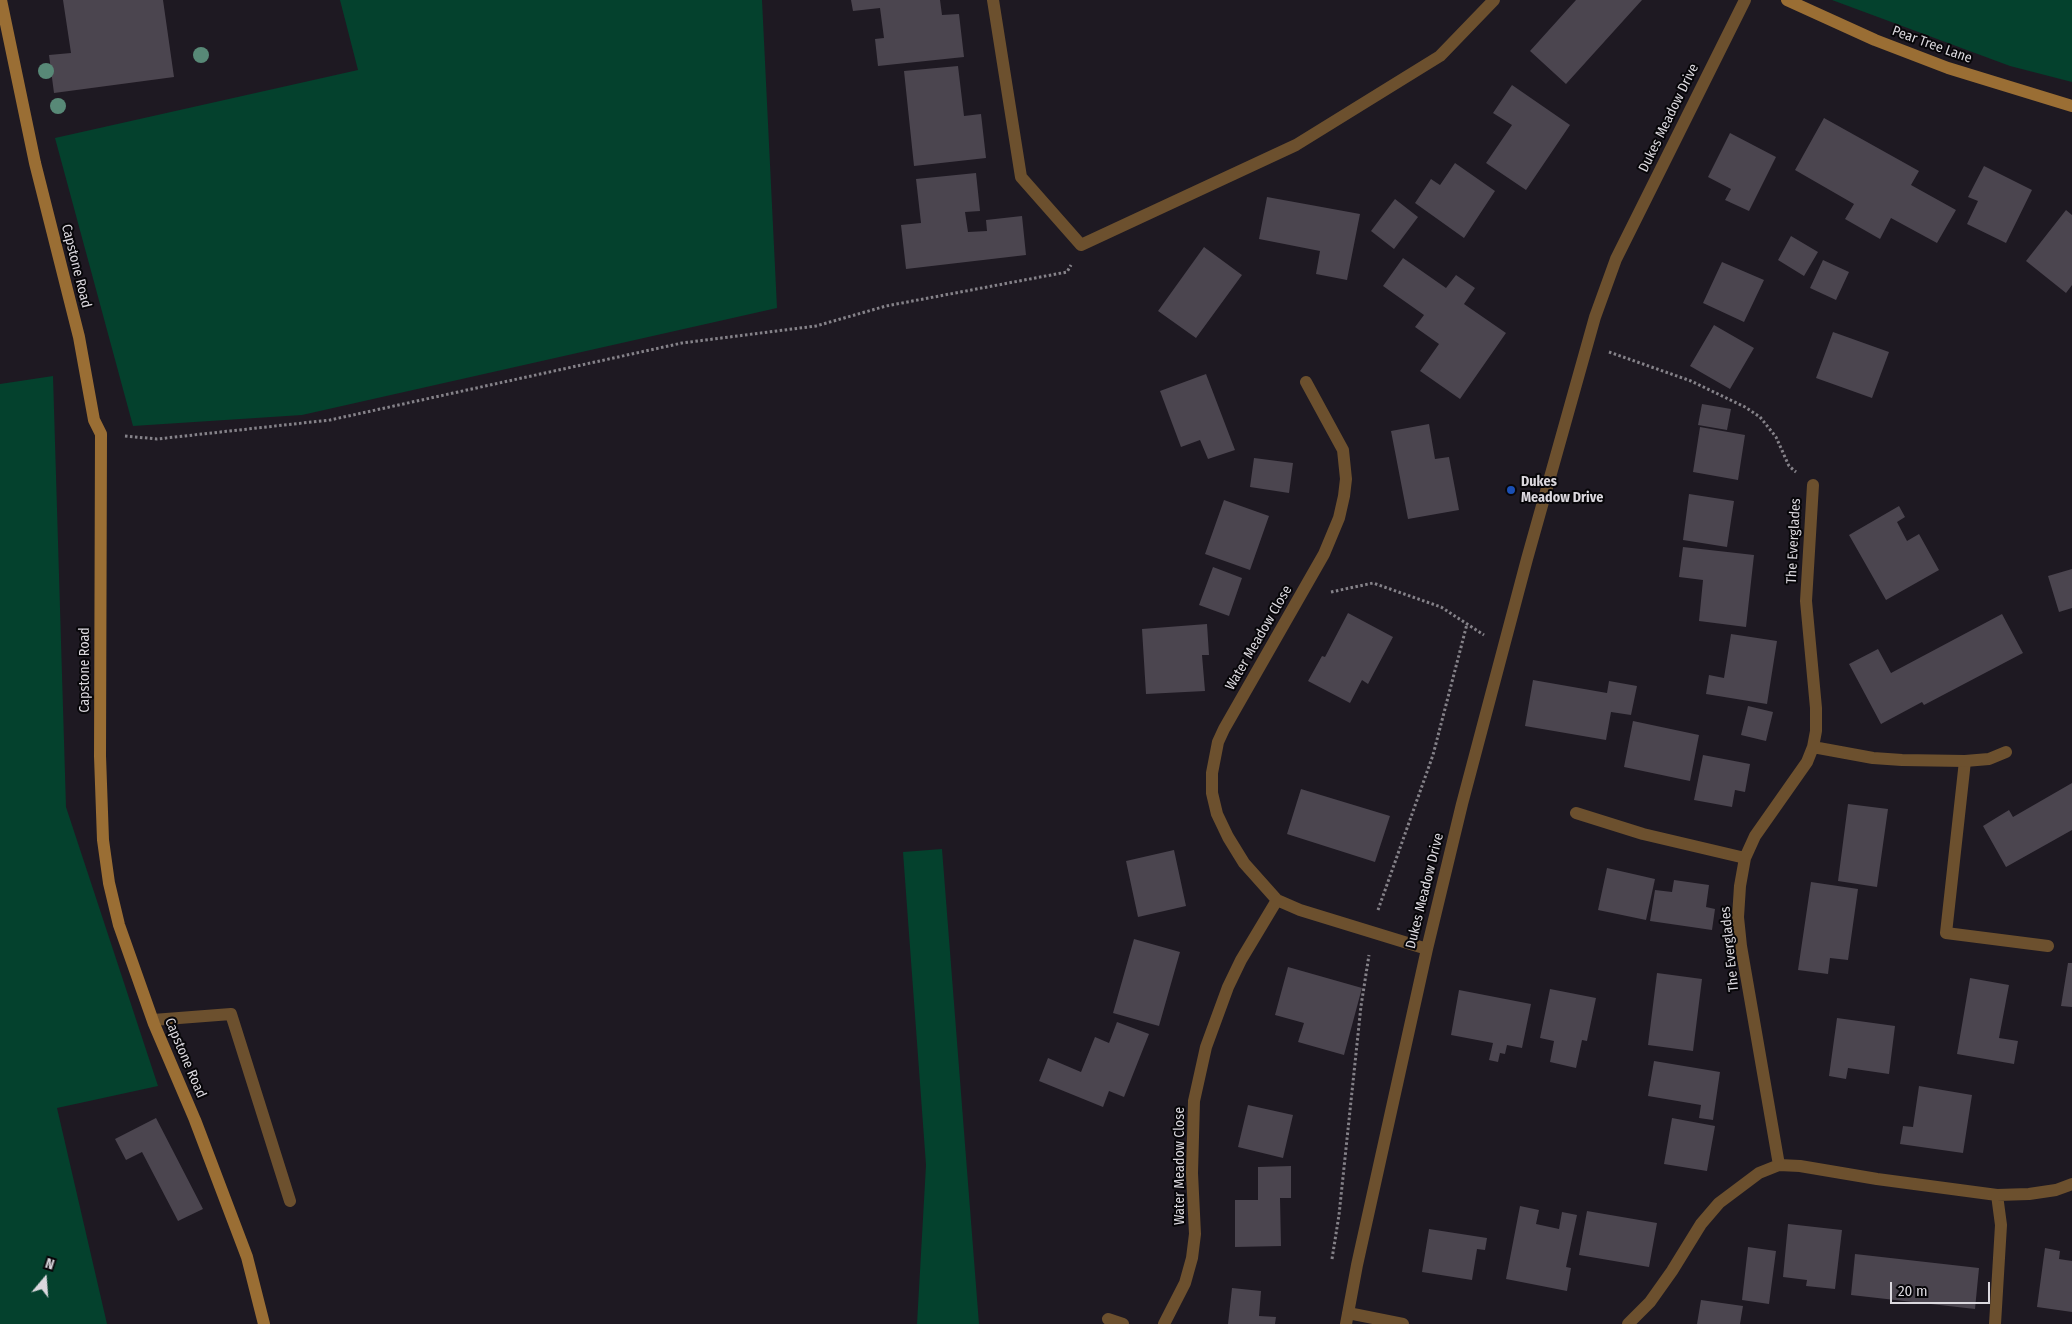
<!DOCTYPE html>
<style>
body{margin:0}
#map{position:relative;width:2072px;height:1324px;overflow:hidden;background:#1e1922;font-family:"Fira Sans Condensed",sans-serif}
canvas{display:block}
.north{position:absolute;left:20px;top:1254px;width:50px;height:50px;-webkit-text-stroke:4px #070609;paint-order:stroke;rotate:18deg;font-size:14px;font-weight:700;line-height:20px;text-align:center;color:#dbd8de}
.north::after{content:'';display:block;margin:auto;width:18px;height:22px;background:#dbd8de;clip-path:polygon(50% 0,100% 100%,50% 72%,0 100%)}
.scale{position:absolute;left:1890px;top:1282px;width:100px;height:22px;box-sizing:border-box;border:2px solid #dbd8de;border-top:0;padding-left:6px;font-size:15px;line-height:18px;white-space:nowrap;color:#dbd8de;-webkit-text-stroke:4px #070609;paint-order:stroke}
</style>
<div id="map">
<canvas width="2072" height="1324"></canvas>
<div class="north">N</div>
<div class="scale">20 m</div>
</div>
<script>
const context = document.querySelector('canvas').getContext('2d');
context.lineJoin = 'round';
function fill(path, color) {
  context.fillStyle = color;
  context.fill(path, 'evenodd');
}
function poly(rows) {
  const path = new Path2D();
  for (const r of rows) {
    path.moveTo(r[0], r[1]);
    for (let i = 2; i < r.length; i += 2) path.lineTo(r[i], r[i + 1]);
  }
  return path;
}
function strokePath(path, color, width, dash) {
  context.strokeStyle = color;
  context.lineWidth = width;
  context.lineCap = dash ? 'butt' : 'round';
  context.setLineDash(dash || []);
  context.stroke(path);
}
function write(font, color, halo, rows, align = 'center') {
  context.font = font + ' "Fira Sans Condensed",sans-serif';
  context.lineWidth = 4;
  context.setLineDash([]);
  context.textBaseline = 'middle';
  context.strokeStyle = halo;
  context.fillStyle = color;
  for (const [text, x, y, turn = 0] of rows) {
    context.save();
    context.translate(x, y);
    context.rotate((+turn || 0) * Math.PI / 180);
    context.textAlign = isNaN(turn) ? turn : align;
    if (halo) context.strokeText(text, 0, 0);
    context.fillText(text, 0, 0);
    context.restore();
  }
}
fill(poly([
 [340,0,762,0,777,308,302,415,133,426,55,138,358,70],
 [1832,0,2072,0,2072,82,2010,66],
 [53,376,66,807,158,1086,57,1108,107,1324,0,1324,0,384],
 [942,849,979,1324,917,1324,926,1165,903,852]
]), '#04412d');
fill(poly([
 [63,0,163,0,174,77,54,93,49,55,71,53],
 [851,0,940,0,942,15,959,14,964,57,878,66,875,39,884,38,880,8,853,11],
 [1576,0,1642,0,1566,84,1530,51],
 [958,66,964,116,981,114,986,158,914,166,904,71],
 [1512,85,1570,125,1526,190,1486,163,1512,125,1493,113],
 [1824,118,1919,171,1911,185,1956,210,1937,243,1891,218,1880,239,1845,219,1854,204,1795,170],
 [1730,133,1776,157,1749,211,1725,200,1731,189,1708,177],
 [1455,163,1495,191,1464,238,1415,203,1431,179,1440,185],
 [1984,166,2032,190,2006,243,1967,224,1978,201,1968,197],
 [976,173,980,211,965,212,968,232,987,231,986,220,1022,216,1026,255,906,269,901,225,921,223,916,179],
 [1267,197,1360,214,1347,280,1316,274,1320,251,1259,239],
 [1395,199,1418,217,1394,249,1371,231],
 [2066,210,2072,215,2072,285,2066,293,2026,261],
 [1791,236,1818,252,1804,276,1778,260],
 [1204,247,1242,275,1196,338,1158,311],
 [1403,258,1446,288,1456,275,1475,288,1464,304,1506,333,1460,399,1420,371,1439,344,1415,327,1424,315,1383,286],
 [1823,260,1849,272,1836,300,1810,288],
 [1722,262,1764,280,1744,322,1703,303],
 [1714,325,1754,348,1730,389,1690,366],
 [1833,332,1889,352,1872,398,1816,378],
 [1206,374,1235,450,1208,459,1200,440,1181,447,1160,391],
 [1702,404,1731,409,1727,430,1698,425],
 [1429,424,1435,459,1449,457,1459,510,1408,519,1391,431],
 [1700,427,1745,435,1738,480,1693,472],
 [1254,458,1293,463,1289,493,1250,487],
 [1689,494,1734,501,1727,547,1683,540],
 [1224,500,1269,516,1250,570,1205,554],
 [1899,506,1905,517,1897,522,1907,541,1919,534,1939,570,1886,600,1849,535],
 [1683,547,1754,555,1746,627,1699,621,1703,580,1679,577],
 [1213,567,1242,578,1229,616,1199,605],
 [2072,569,2072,608,2059,612,2048,576],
 [1348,613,1393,637,1368,684,1362,680,1350,703,1308,681,1322,656,1325,657],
 [2002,614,2023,653,1924,705,1922,702,1881,724,1849,664,1878,649,1891,673],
 [1207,624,1209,655,1202,655,1205,691,1146,694,1142,629],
 [1731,634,1777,641,1767,704,1706,694,1709,675,1724,678],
 [1533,680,1607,693,1609,681,1637,686,1631,715,1611,712,1606,740,1525,726],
 [1748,706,1773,712,1766,741,1741,735],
 [1633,721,1699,735,1690,781,1624,767],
 [1703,755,1750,764,1745,792,1735,790,1732,807,1694,800],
 [2072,783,2072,830,2006,867,1983,826,2009,810,2013,817],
 [1301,789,1390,816,1375,862,1287,834],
 [1848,804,1888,809,1877,887,1838,881],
 [1174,850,1186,906,1138,917,1126,861],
 [1607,868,1655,879,1646,920,1598,910],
 [1674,880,1709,885,1706,907,1715,909,1712,930,1650,921,1655,890,1672,892],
 [1811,882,1858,889,1848,960,1830,958,1828,974,1798,970],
 [1134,939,1180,952,1159,1026,1113,1013],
 [2068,963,2072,963,2072,1007,2061,1006],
 [1288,967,1362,988,1344,1055,1298,1042,1304,1023,1275,1015],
 [1657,973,1702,979,1693,1051,1648,1045],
 [1970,978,2009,985,1999,1038,2018,1041,2014,1064,1957,1054],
 [1550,989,1596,998,1587,1041,1582,1040,1576,1068,1550,1062,1554,1041,1540,1038],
 [1459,990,1531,1004,1522,1048,1507,1045,1505,1054,1500,1053,1498,1062,1489,1060,1493,1043,1451,1035],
 [1837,1018,1895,1026,1889,1074,1848,1068,1846,1079,1829,1076],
 [1117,1022,1149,1034,1124,1097,1109,1091,1103,1107,1039,1081,1048,1058,1081,1072,1095,1037,1109,1043],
 [1654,1061,1720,1072,1713,1120,1699,1118,1701,1105,1648,1096],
 [1919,1086,1972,1095,1963,1153,1900,1144,1903,1126,1913,1127],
 [1248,1105,1293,1115,1283,1158,1238,1147],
 [156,1118,203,1209,178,1221,142,1152,126,1160,115,1139],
 [1672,1118,1715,1126,1707,1171,1664,1164],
 [1291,1166,1291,1198,1280,1198,1281,1246,1235,1247,1235,1200,1258,1200,1258,1167],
 [1520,1206,1539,1210,1536,1224,1559,1229,1562,1212,1577,1215,1566,1267,1571,1268,1567,1291,1506,1279],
 [1587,1211,1657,1223,1649,1267,1579,1255],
 [1788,1224,1842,1230,1835,1289,1806,1286,1807,1280,1783,1277],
 [1429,1229,1487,1238,1485,1250,1477,1249,1472,1280,1422,1272],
 [1748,1247,1776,1251,1769,1304,1742,1300],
 [2045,1248,2060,1251,2059,1259,2072,1261,2072,1312,2037,1307],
 [1855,1254,1979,1268,1975,1309,1851,1295],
 [1232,1288,1261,1291,1259,1316,1276,1317,1275,1324,1228,1324],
 [1701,1300,1743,1306,1740,1324,1697,1324]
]), '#4b454f');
strokePath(poly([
 [1609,352,1691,381,1745,407,1760,417,1776,437,1789,466,1796,472],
 [125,436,157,439,330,420,682,343,816,326,886,306,1067,272,1071,265],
 [1331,592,1373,583,1441,607,1484,635],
 [1378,910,1433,755,1467,624],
 [1332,1259,1339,1215,1361,1006,1369,955]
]), '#858289', 3, [2.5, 2.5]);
strokePath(poly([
 [993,0,1021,177,1081,245,1296,145,1440,56,1494,0],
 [1965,761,1946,933,2048,946],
 [153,1020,231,1014,290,1201]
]), '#6c502e', 12);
strokePath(poly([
 [1813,747,1873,758,1902,760,1965,761,1989,759,2006,752],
 [1576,813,1643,834,1745,858],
 [1277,900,1244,863,1228,837,1217,814,1212,793,1212,773,1218,742,1224,729,1324,554,1339,518,1344,496,1346,479,1343,450,1306,382],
 [1779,1165,1741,946,1738,917,1740,886,1745,858,1755,836,1807,762,1813,747,1816,731,1816,708,1806,601,1813,485],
 [1997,1195,2029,1194,2056,1190,2072,1184],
 [1348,1313,1403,1324],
 [1108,1319,1123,1324],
 [1164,1324,1185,1283,1192,1258,1195,1234,1192,1173,1194,1101,1206,1047,1228,987,1241,960,1277,900,1300,910,1427,949],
 [1346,1324,1357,1265,1427,949,1462,804,1527,559,1595,317,1616,259,1745,0],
 [1628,1324,1650,1302,1672,1271,1701,1224,1719,1203,1759,1173,1779,1165,1800,1166,1877,1179,1997,1195,2001,1225,1995,1324]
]), '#6c502e', 12);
strokePath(poly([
 [1,0,35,163,79,337,94,420,101,434,100,756,103,840,109,883,119,925,154,1024,195,1120,247,1257,264,1324],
 [1787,0,1875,40,1948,68,2072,106]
]), '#9a6e34', 12);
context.fillStyle = '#588977';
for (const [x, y] of [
 [201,55],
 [46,71],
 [58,106]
]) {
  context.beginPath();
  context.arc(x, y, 8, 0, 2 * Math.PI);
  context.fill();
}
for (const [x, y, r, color] of [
 [1511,490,5,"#1a4fb4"]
]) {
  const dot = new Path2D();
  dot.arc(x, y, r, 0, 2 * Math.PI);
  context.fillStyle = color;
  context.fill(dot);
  strokePath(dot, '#070609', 2);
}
write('14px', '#dbd8de', '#070609', [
 ["Pear Tree Lane",1932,45,20],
 ["Dukes Meadow Drive",1669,118,-64],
 ["Capstone Road",76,266,76],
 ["The Everglades",1794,541,-87],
 ["Water Meadow Close",1259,638,-60],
 ["Capstone Road",85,670,-90],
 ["Dukes Meadow Drive",1425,891,-76],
 ["The Everglades",1730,949,-96],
 ["Capstone Road",185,1058,67],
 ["Water Meadow Close",1180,1166,-90]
]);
write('bold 14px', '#dbd8de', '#070609', [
 ["Dukes",1521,482],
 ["Meadow Drive",1521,498]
], 'left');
</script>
